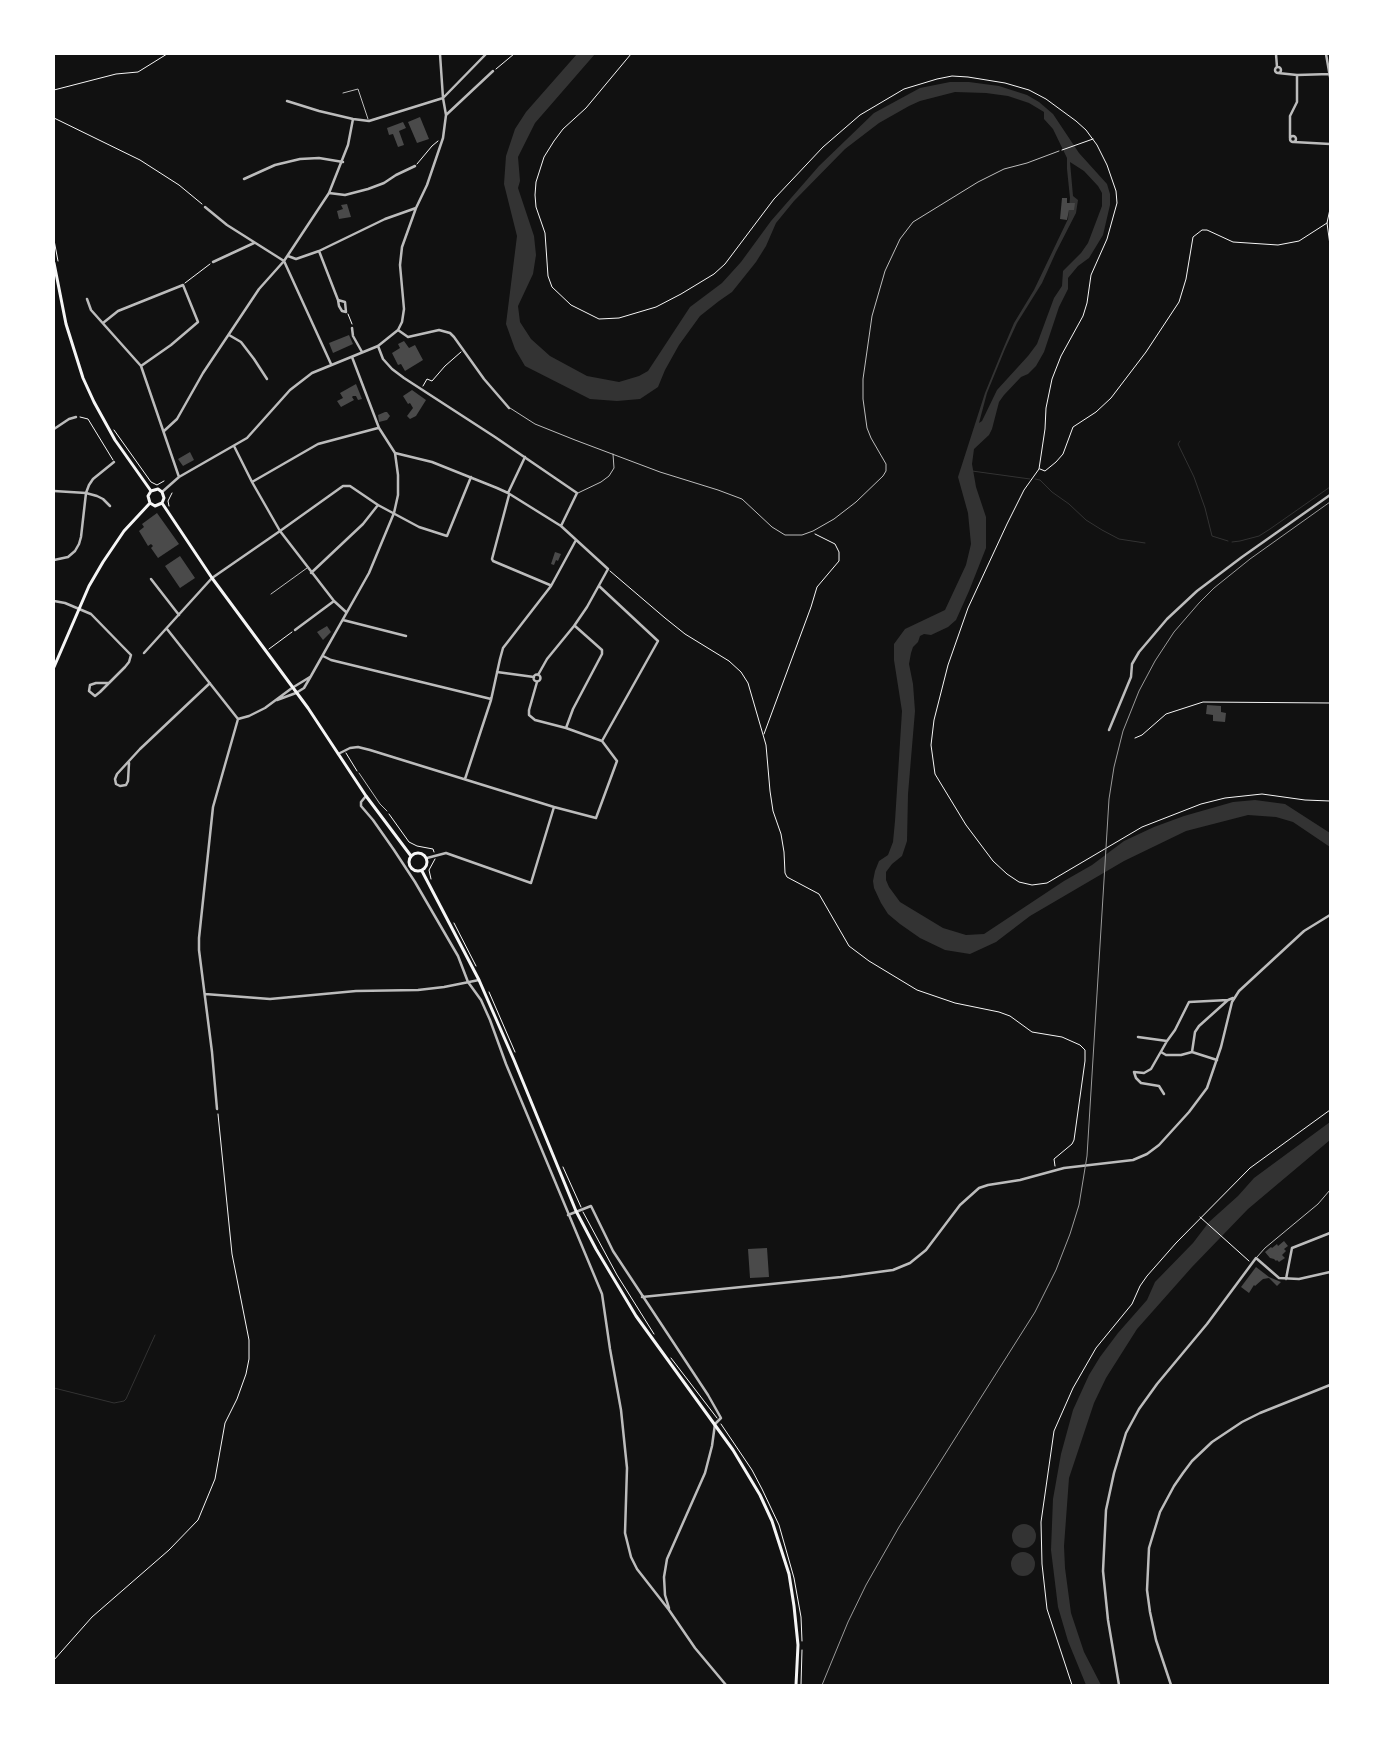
<!DOCTYPE html>
<style>
body{margin:0}
#map{position:relative;width:1384px;height:1739px;overflow:hidden;background:#111;font-family:"Times New Roman",serif}
canvas{display:block}
.frame{position:absolute;inset:0;border:55px solid #fff;pointer-events:none}
</style>
<div id="map">
<canvas width="1384" height="1739"></canvas>
<div class="frame"></div>
</div>
<script>
const context = document.querySelector('canvas').getContext('2d');
context.lineJoin = 'round';
function fill(path, color) {
  context.fillStyle = color;
  context.fill(path, 'evenodd');
}
function poly(rows) {
  const path = new Path2D();
  for (const r of rows) {
    if (r.length === 3) {
      path.moveTo(r[0] + r[2], r[1]);
      path.arc(r[0], r[1], r[2], 0, 2 * Math.PI);
      continue;
    }
    path.moveTo(r[0], r[1]);
    for (let i = 2; i < r.length; i += 2) path.lineTo(r[i], r[i + 1]);
  }
  return path;
}
function strokePath(path, color, width, dash) {
  context.strokeStyle = color;
  context.lineWidth = width;
  context.lineCap = dash ? 'butt' : 'round';
  context.setLineDash(dash || []);
  context.stroke(path);
}
fill(poly([
 [577,54,595,54,535,123,518,157,520,181,518,188,534,236,536,255,533,274,518,306,520,322,531,339,550,356,587,376,619,382,639,376,648,371,690,307,722,283,741,262,771,221,819,166,874,113,920,88,950,82,969,82,999,86,1027,95,1039,102,1053,114,1079,153,1107,184,1110,194,1110,205,1103,235,1089,258,1078,266,1068,278,1068,289,1059,307,1044,352,1036,366,1028,374,1021,377,1004,395,999,402,992,429,989,435,974,449,972,464,976,487,986,517,986,548,969,591,956,620,948,627,931,635,924,634,920,636,918,642,913,647,911,653,909,664,913,684,915,711,908,794,907,841,902,856,892,864,886,872,886,880,889,887,900,902,943,928,966,935,984,934,1064,881,1092,865,1124,841,1154,827,1184,816,1233,802,1255,800,1285,804,1330,833,1330,847,1293,822,1276,817,1248,815,1186,831,1124,861,1030,916,996,942,970,954,945,950,920,938,900,924,888,914,881,903,874,888,873,881,875,871,879,861,888,855,893,842,895,821,902,711,894,660,894,644,905,629,945,610,966,565,971,544,968,513,958,477,985,393,1003,349,1014,323,1034,290,1068,219,1070,198,1067,169,1067,158,1053,129,1044,119,1044,112,1029,103,1008,96,986,93,955,92,920,101,909,106,879,123,845,149,794,201,776,223,766,246,756,262,732,292,719,301,700,316,679,345,665,370,658,387,640,399,617,401,590,399,525,366,515,349,506,324,517,236,504,184,506,156,515,129,526,112],
 [1070,162,1084,171,1098,186,1102,193,1102,206,1088,243,1081,253,1063,271,1062,286,1054,298,1037,344,1028,356,997,390,982,421,979,423,987,393,1005,349,1017,323,1042,283,1056,252,1076,213,1078,200,1073,196],
 [1330,1122,1330,1140,1248,1209,1192,1267,1137,1329,1106,1378,1094,1403,1069,1478,1064,1546,1065,1568,1071,1613,1084,1652,1101,1685,1086,1685,1068,1641,1058,1607,1051,1550,1053,1499,1061,1454,1073,1410,1089,1375,1100,1357,1118,1333,1147,1300,1155,1282,1193,1243,1209,1222,1238,1196,1254,1178],
 [1024,1536,12],
 [1023,1564,12]
]), '#333');
strokePath(poly([
 [1180,441,1178,444,1194,477,1205,508,1212,536,1228,541],
 [972,471,1030,479],
 [1035,479,1040,480,1052,492,1069,504,1086,520,1102,530,1119,539,1145,543],
 [1232,542,1240,541,1259,536,1270,529,1330,487],
 [54,1388,114,1403,124,1401,126,1399,155,1335]
]), '#333', 1);
fill(poly([
 [420,117,429,139,417,143,408,122],
 [403,122,406,128,399,131,404,145,398,147,393,134,389,135,387,128],
 [1062,198,1067,198,1067,203,1075,203,1074,210,1069,210,1067,220,1060,219],
 [347,204,351,217,339,219,337,211,343,209,341,205],
 [349,335,353,344,333,353,329,343],
 [404,341,409,348,415,345,423,360,405,371,401,364,398,365,392,353,400,348,398,344],
 [356,384,362,399,358,400,356,396,353,396,352,397,354,400,341,407,337,401,343,398,340,393],
 [412,390,426,400,416,416,410,419,407,416,413,408,410,403,408,404,403,396],
 [385,412,387,412,390,416,387,420,379,422,378,415],
 [190,452,194,460,183,466,178,459],
 [157,513,179,544,158,558,151,548,153,546,151,544,148,546,139,531,144,527,142,524],
 [555,552,561,554,558,561,556,560,554,565,551,564],
 [180,556,195,578,180,588,165,566],
 [327,626,331,632,323,640,317,632],
 [1207,705,1221,706,1221,712,1226,713,1225,722,1213,721,1213,715,1206,714],
 [1284,1241,1288,1246,1284,1249,1286,1251,1282,1255,1285,1258,1279,1262,1277,1260,1276,1261,1274,1259,1270,1258,1265,1252,1271,1247,1272,1248,1277,1244,1278,1246],
 [767,1248,769,1277,750,1278,748,1249],
 [1256,1267,1269,1277,1281,1282,1277,1286,1269,1278,1263,1279,1255,1286,1254,1285,1249,1293,1241,1287]
]), '#4a4a4a');
strokePath(poly([
 [631,54,586,108,563,129,554,141,544,157,536,182,535,195,536,207,545,233,548,276,552,287,571,305,599,319,619,318,656,307,681,294,714,274,725,264,774,199,823,147,860,115,904,89,937,79,952,76,968,77,1005,83,1029,90,1046,99,1076,121,1086,130,1097,145,1107,165,1116,191,1117,203,1107,239,1091,275,1087,303,1083,316,1061,356,1052,379,1046,408,1045,429,1039,469],
 [496,69,514,54],
 [54,90,116,74,138,72,167,54],
 [54,118,140,160,179,185,202,204],
 [1062,150,1093,139],
 [417,164,432,146,438,141],
 [1330,185,1330,209,1327,223,1330,245],
 [54,240,58,261],
 [185,283,210,264],
 [348,314,352,324],
 [423,386,427,379,432,381,445,366,461,352],
 [80,417,88,419,113,460],
 [114,430,151,482,157,485,164,481],
 [1039,469,1024,490,1007,524,968,608,948,665,934,720,931,745,935,774,966,825,993,861,1007,874,1019,882,1032,885,1047,883,1142,827,1201,804,1225,798,1262,794,1305,800,1330,801],
 [1040,469,1045,471,1056,462,1063,454,1073,427,1096,412,1111,398,1146,352,1179,302,1186,279,1193,237,1202,230,1207,230,1233,242,1278,245,1299,241,1327,223],
 [169,506,168,501,172,493],
 [610,571,665,618,685,634,729,661,741,672,748,683,766,745,770,791,773,811,781,834,784,852,785,873,787,877,819,894,849,946,869,961,917,990,955,1003,999,1012,1010,1016,1032,1032,1062,1037,1080,1045,1085,1050,1085,1061,1074,1140,1072,1144,1054,1159,1055,1166],
 [269,649,292,632],
 [764,734,811,607,817,587,839,561,839,552,835,544,815,534],
 [1135,738,1142,735,1166,714,1203,702,1330,703],
 [346,753,357,771],
 [389,814,409,842,417,846,433,849,434,852],
 [431,879,429,870,435,859],
 [454,923,476,966],
 [489,992,515,1052],
 [563,1167,581,1207],
 [583,1212,617,1275,654,1334],
 [1200,1217,1249,1261],
 [671,1358,717,1418],
 [721,1424,752,1470,762,1489,779,1525,794,1578,801,1617,802,1641],
 [54,1660,92,1617,169,1550,198,1520,215,1479,225,1423,237,1399,246,1374,249,1359,249,1340,232,1254,218,1114],
 [801,1685,802,1650],
 [1072,1685,1047,1609,1042,1564,1041,1522,1054,1431,1073,1388,1096,1348,1132,1304,1140,1286,1147,1276,1176,1243,1250,1168,1330,1110]
]), '#f5f5f5', 1);
strokePath(poly([
 [343,93,358,89,368,119],
 [510,408,535,424,575,440,660,472,718,490,742,499,772,527,785,535,802,535,813,531,834,519,856,502,883,476,886,471,886,464,871,438,867,428,863,399,863,379,872,316,885,271,900,239,913,222,978,182,1004,169,1027,163,1059,151],
 [578,493,601,482,609,476,614,468,613,454],
 [271,594,307,568],
 [359,773,380,804,387,811],
 [1257,1257,1265,1248,1318,1204,1330,1190]
]), '#bcbcbc', 1);
strokePath(poly([
 [1276,54,1277,67],
 [1326,54,1330,77],
 [1278,70,3],
 [1278,73,1297,75,1330,74],
 [287,101,319,111,353,119,369,121,443,98,486,54],
 [446,115,493,71],
 [1293,139,3],
 [1290,138,1290,116,1297,102,1297,75],
 [1294,142,1330,144],
 [244,179,275,165,300,159,319,158,343,162],
 [329,193,345,195,368,189,384,183,396,175,415,166],
 [205,207,227,225,284,261,331,364],
 [319,251,338,300,339,306,342,311,346,312,345,302,338,300],
 [288,256,296,259,319,251,385,219,416,208],
 [213,262,254,243],
 [87,299,91,310,141,366,179,477],
 [103,323,118,311,183,285,198,322,171,345,141,366],
 [352,328,353,336,362,352],
 [398,330,408,337,439,330,450,333,454,337,484,379,509,408],
 [229,335,241,342,254,359,267,379],
 [378,346,383,359,392,369,404,378,495,437,577,493,561,526],
 [54,429,69,419,76,417],
 [164,431,177,419,203,373,259,289,284,261,329,193,348,145,353,119],
 [234,446,252,482,280,531,334,601,346,612],
 [395,453,432,462,497,488,508,493,561,526,608,569,587,607,574,626,547,659,538,675],
 [252,482,318,444,378,428],
 [54,491,86,493,97,496,103,499,110,506],
 [162,492,179,477,247,438,290,390,312,373,378,346,398,330,402,322,404,309,400,265,402,247,416,208,427,185,443,138,446,115,443,98,440,54],
 [508,493,525,457],
 [509,495,492,559,493,561,550,585],
 [54,560,68,557,75,551,79,544,81,537,86,493,89,485,93,479,114,462],
 [311,573,363,524,378,505],
 [151,579,179,615],
 [599,586,658,641,602,741],
 [54,601,65,603,91,614,131,655,129,662,125,667,100,692,95,696,89,691,90,685,96,683,109,683],
 [343,620,406,636],
 [167,629,238,719],
 [295,630,334,601],
 [144,653,212,578,280,531,343,486,350,486,378,505,419,527,447,536,471,477],
 [323,656,331,660,491,699],
 [497,672,534,677],
 [537,678,3.5],
 [537,682,529,710,529,715,535,720,566,728,602,741],
 [277,700,296,693,304,688,311,676,369,573,394,513,398,495,398,475,395,453,379,428,352,357],
 [238,719,249,716,265,708,292,688,310,677],
 [566,728,573,709,602,654,602,650,575,626],
 [1109,730,1131,677,1132,664,1139,652,1167,619,1197,591,1242,557,1330,495],
 [338,754,350,748,358,747,370,750,554,807,531,883,446,853,427,858],
 [129,763,128,781,126,785,120,786,116,784,115,779,117,774,140,749,210,683],
 [465,779,491,700,500,659,503,648,551,586,576,540],
 [366,796,361,802,361,806,373,820,394,850,415,882,458,956,468,982,481,1000,490,1020,506,1064,602,1294,610,1349,621,1410,627,1468,625,1533,631,1557,637,1569,669,1610,695,1648,726,1685],
 [554,807,596,818,617,761,602,741],
 [205,994,270,999,356,991,418,990,444,987,479,980],
 [1138,1037,1167,1041],
 [1161,1052,1166,1055,1181,1055,1192,1052,1195,1032,1199,1026,1228,1000],
 [1192,1052,1217,1060],
 [1164,1094,1159,1086,1141,1083,1136,1078,1134,1072,1144,1073,1151,1069,1167,1041,1175,1030,1189,1002,1228,1000,1233,998],
 [217,1109,212,1052,199,950,199,938,213,807,238,719],
 [568,1215,591,1206,613,1251,708,1395,721,1418,715,1424,712,1446,705,1473,667,1559,664,1577,665,1595,669,1608],
 [1286,1279,1292,1248,1330,1233],
 [642,1297,841,1277,893,1270,910,1263,926,1250,960,1205,979,1188,988,1185,1020,1180,1064,1168,1133,1160,1147,1154,1159,1145,1189,1112,1207,1088,1221,1047,1232,1002,1239,991,1304,931,1330,915],
 [1119,1685,1108,1620,1103,1571,1106,1510,1114,1473,1126,1433,1139,1409,1157,1384,1207,1324,1256,1258,1279,1278,1299,1279,1330,1272]
]), '#bcbcbc', 2.5);
strokePath(poly([
 [1171,1685,1156,1640,1150,1612,1147,1590,1149,1548,1160,1512,1174,1486,1183,1473,1192,1461,1212,1442,1242,1422,1260,1413,1330,1385]
]), '#bcbcbc', 2.5);
strokePath(poly([
 [54,263,66,324,83,378,94,402,115,440,151,491],
 [151,491,158,489,162,492,164,498,162,503],
 [150,503,148,496,151,491],
 [150,503,155,506,162,503],
 [162,503,212,578,308,708,366,796,411,856],
 [54,667,89,586,103,562,124,531,150,503],
 [418,862,9],
 [422,871,479,980,514,1060,576,1211,596,1249,636,1316,733,1450,760,1495,772,1521,789,1574,794,1606,798,1645,796,1685]
]), '#f5f5f5', 3);
strokePath(poly([
 [822,1685,848,1622,866,1585,899,1527,1035,1312,1056,1270,1070,1234,1079,1205,1087,1156,1109,799,1114,767,1123,731,1139,691,1155,661,1174,632,1199,603,1214,588,1250,559,1330,502]
]), '#9a9a9a', 1);
</script>
